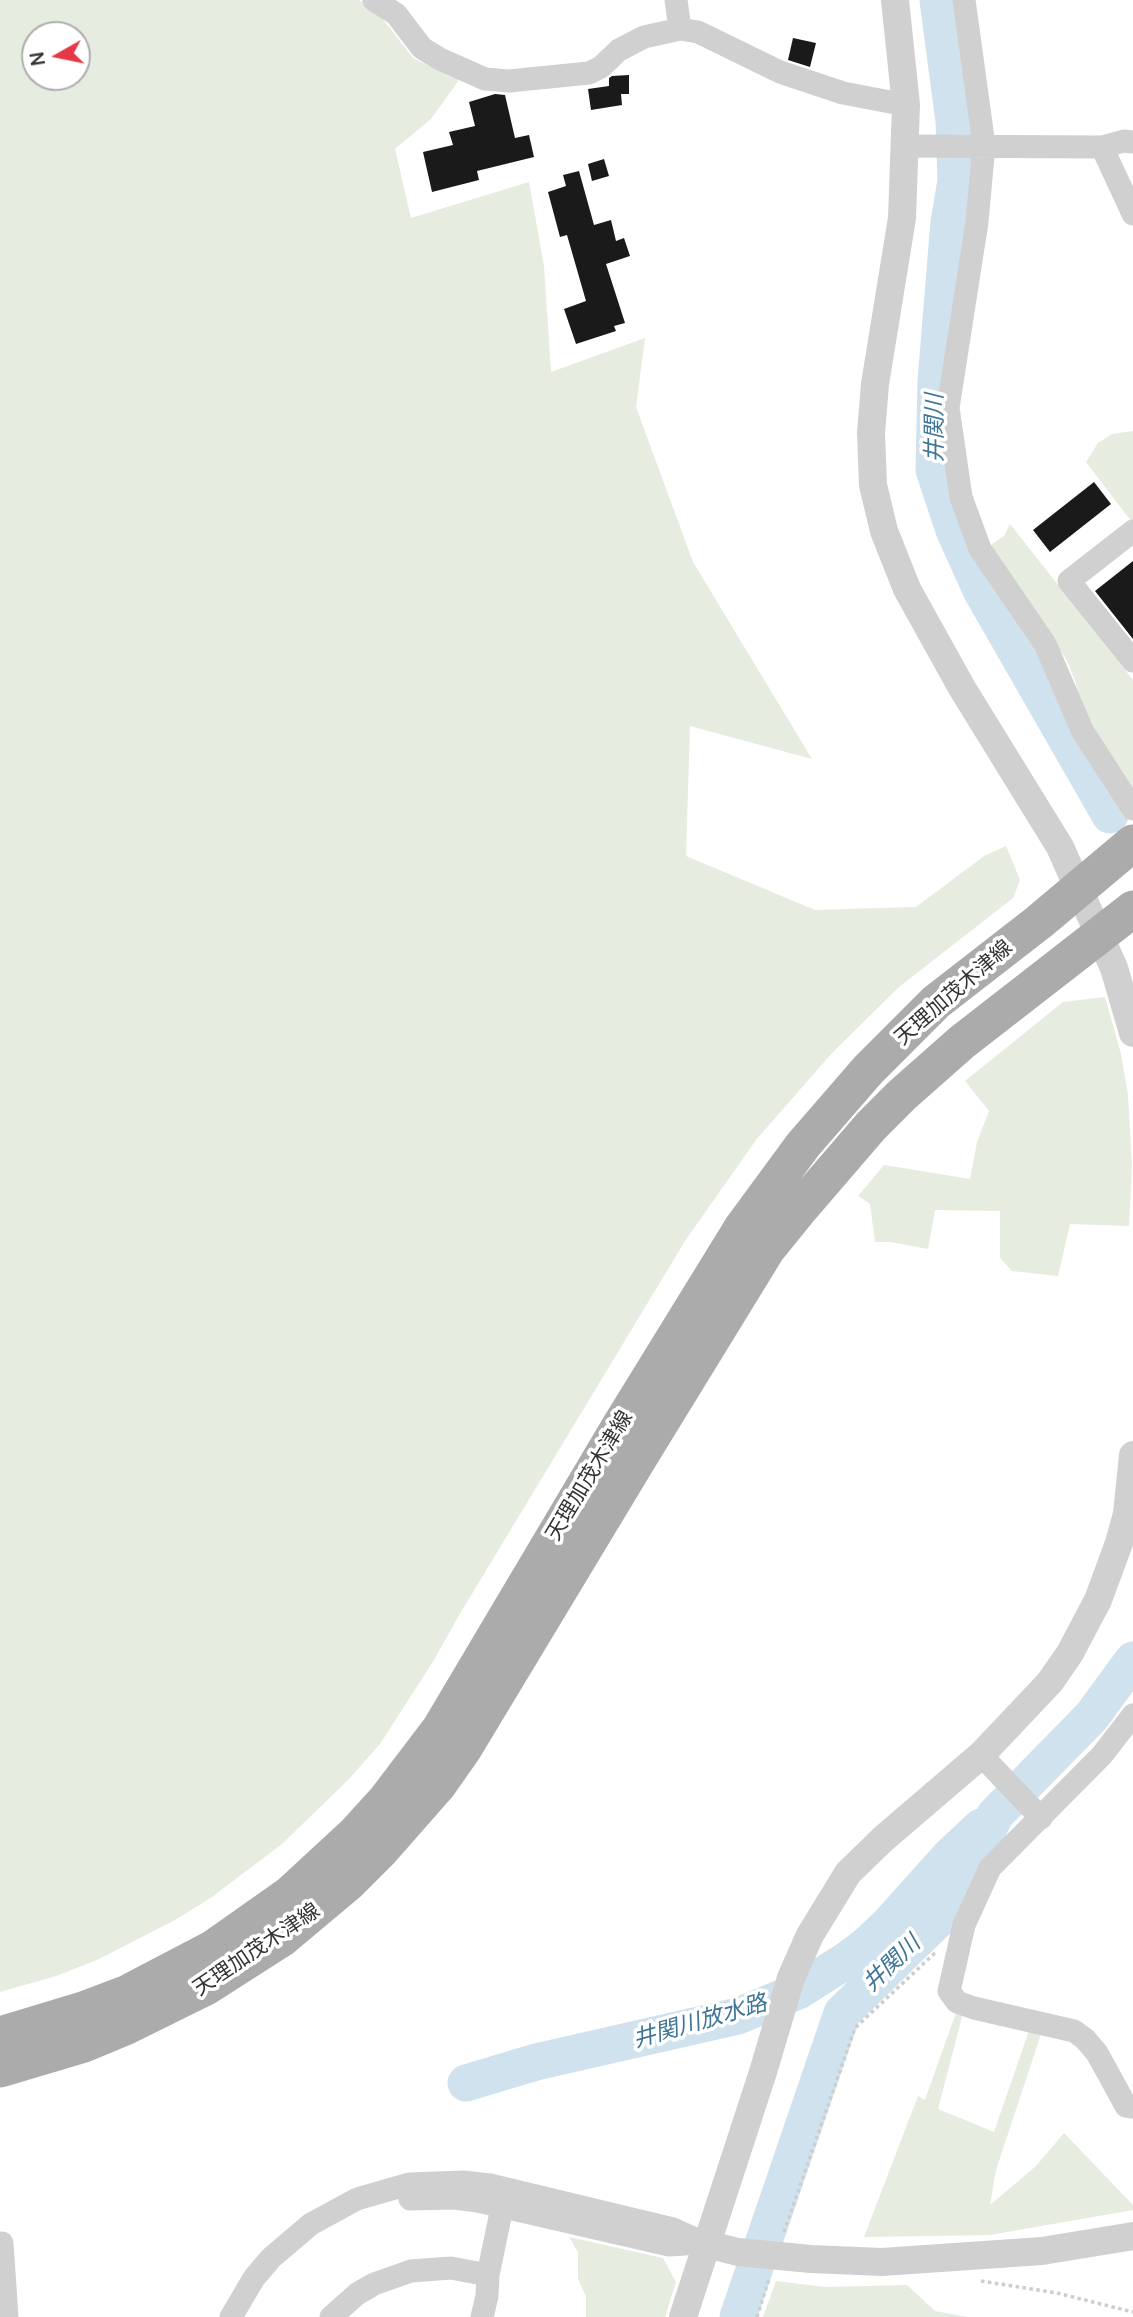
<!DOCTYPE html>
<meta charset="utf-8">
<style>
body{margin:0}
#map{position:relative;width:1133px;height:2317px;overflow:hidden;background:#fff;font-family:Manrope,sans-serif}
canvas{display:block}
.north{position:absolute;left:21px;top:21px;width:70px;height:70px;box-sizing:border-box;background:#fff;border:2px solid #adadad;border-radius:50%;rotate:261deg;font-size:19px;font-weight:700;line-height:28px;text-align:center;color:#333}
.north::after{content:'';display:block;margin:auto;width:24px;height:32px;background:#e63946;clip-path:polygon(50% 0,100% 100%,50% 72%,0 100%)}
</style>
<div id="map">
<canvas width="1133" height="2317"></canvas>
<div class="north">N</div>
</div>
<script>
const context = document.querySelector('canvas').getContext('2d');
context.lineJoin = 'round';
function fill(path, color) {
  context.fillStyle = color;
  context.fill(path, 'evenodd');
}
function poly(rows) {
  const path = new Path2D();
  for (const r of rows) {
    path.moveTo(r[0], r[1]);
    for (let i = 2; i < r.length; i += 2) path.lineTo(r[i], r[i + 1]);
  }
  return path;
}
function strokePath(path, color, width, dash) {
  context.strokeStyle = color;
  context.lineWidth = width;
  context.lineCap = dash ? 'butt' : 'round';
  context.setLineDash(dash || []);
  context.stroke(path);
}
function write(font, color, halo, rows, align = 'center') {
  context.font = font + ' Manrope,"Noto Sans JP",sans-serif';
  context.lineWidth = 7;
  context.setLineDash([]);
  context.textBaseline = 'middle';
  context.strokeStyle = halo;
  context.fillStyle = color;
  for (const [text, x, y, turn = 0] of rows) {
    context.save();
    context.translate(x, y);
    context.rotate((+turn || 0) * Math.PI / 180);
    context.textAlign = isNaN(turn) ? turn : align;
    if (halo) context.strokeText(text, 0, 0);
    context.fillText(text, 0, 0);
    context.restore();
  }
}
fill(poly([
 [0,0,358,0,372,5,413,58,459,80,431,119,395,149,411,218,529,182,544,266,551,372,645,338,636,407,693,562,812,759,690,726,686,856,815,910,916,907,984,856,1006,846,1020,880,1013,898,899,987,832,1053,756,1140,685,1241,458,1617,434,1660,380,1744,348,1780,282,1844,212,1897,175,1920,97,1960,56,1976,0,1992],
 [35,35,77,35,77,77,35,77],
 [1133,431,1133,520,1131,521,1086,462,1098,443,1112,434],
 [1010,524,1133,680,1133,794,1081,713,1076,683,1066,659,989,551,992,544,1004,536],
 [1105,997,1121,1054,1128,1095,1132,1166,1129,1226,1070,1224,1058,1276,1012,1271,1000,1258,1000,1211,935,1210,928,1249,891,1242,875,1242,870,1204,858,1196,884,1165,970,1179,977,1142,989,1111,965,1081,1063,1002],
 [958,2007,964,2009,938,2109,994,2132,1031,2025,1043,2028,996,2170,990,2205,1036,2166,1064,2133,1133,2205,1133,2210,990,2235,864,2237,918,2096,925,2100],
 [569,2237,663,2258,676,2282,665,2317,586,2317,586,2296,578,2279,578,2252],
 [776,2281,825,2287,907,2285,935,2311,968,2317,763,2317]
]), '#e6ecdf');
strokePath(poly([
 [938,0,954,121,956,181,949,222,936,381,934,470,954,530,981,590,1110,815],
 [466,2083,536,2062,738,2016,798,1991,847,1960,868,1944,887,1926,949,1857,981,1827],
 [738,2317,842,2013,955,1903,995,1815,1092,1716,1133,1660]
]), '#cfe2ee', 37);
fill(poly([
 [793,38,816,43,810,67,788,60],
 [629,75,629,94,621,94,622,105,591,110,588,89,609,86,609,78,612,76],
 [495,94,505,95,515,138,529,135,534,157,477,171,479,180,432,192,423,152,453,145,449,132,475,126,469,102],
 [604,159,609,176,592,181,588,164],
 [579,171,594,225,611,220,616,241,624,238,630,256,606,264,625,323,614,326,616,331,576,344,564,309,586,301,567,235,560,237,548,192,566,186,563,175],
 [1094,482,1111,504,1050,552,1033,530],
 [1133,561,1133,639,1095,591]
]), '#1a1a1a');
strokePath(poly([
 [784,2232,855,2028,937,1951],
 [981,2281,1057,2293,1133,2312],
 [757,2317,769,2279]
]), '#cdcdcd', 3.5, [3.5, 3.5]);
strokePath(poly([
 [374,0,396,14,422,48,440,59,485,79,509,81,589,73,601,67,619,50,644,37,680,29,698,32,780,72,843,93,906,105],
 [676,0,680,29],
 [964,0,984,145,977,222,948,408,961,497,980,549,1045,644,1083,732,1133,809],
 [906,146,1102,147,1124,141,1133,142],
 [1102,147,1133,214],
 [1133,531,1069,581,1133,661],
 [1133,1715,1102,1755,990,1868,964,1925,949,1991,957,2002,974,2008,1074,2031,1085,2039,1097,2053,1126,2106,1133,2107],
 [981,1755,1041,1818],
 [410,2199,454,2198,478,2201,669,2245,685,2244],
 [0,2243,2,2243,7,2317],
 [231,2317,254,2278,271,2258,311,2224,357,2199,409,2184,463,2182,490,2185,673,2229,706,2244],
 [331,2317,357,2294,374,2284,411,2271,451,2268,488,2275],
 [482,2317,487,2296,488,2275,505,2193]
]), '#d0d0d0', 23);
strokePath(poly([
 [895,0,906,105,902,218,875,384,871,433,873,485,884,531,907,589,962,688,1060,847,1114,968,1133,1033],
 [706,2244,738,2252,811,2259,882,2262,1042,2251,1133,2236],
 [683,2317,763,2072,791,1978,810,1935,848,1873,883,1839,981,1755,1050,1682,1070,1653,1098,1600,1119,1543,1127,1514,1133,1455]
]), '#d0d0d0', 28);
strokePath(poly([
 [0,2035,83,2010,128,1993,212,1949,290,1894,356,1833,386,1800,440,1729,620,1426,742,1228,803,1145,868,1070,936,1002,1039,922,1133,843],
 [0,2069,84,2044,125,2027,206,1987,281,1939,349,1882,380,1851,438,1785,464,1748,637,1461,767,1249,797,1212,871,1126,902,1095,962,1042,1133,909]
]), '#ababab', 37);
write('21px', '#333', '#fff', [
 ["天理加茂木津線",954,993,-41],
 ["天理加茂木津線",590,1476,-59],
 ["天理加茂木津線",257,1950,-34]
]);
write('italic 23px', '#3f7597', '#fff', [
 ["井関川",936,428,-90],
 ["井関川",892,1964,-44],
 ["井関川放水路",700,2022,-16]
]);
</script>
